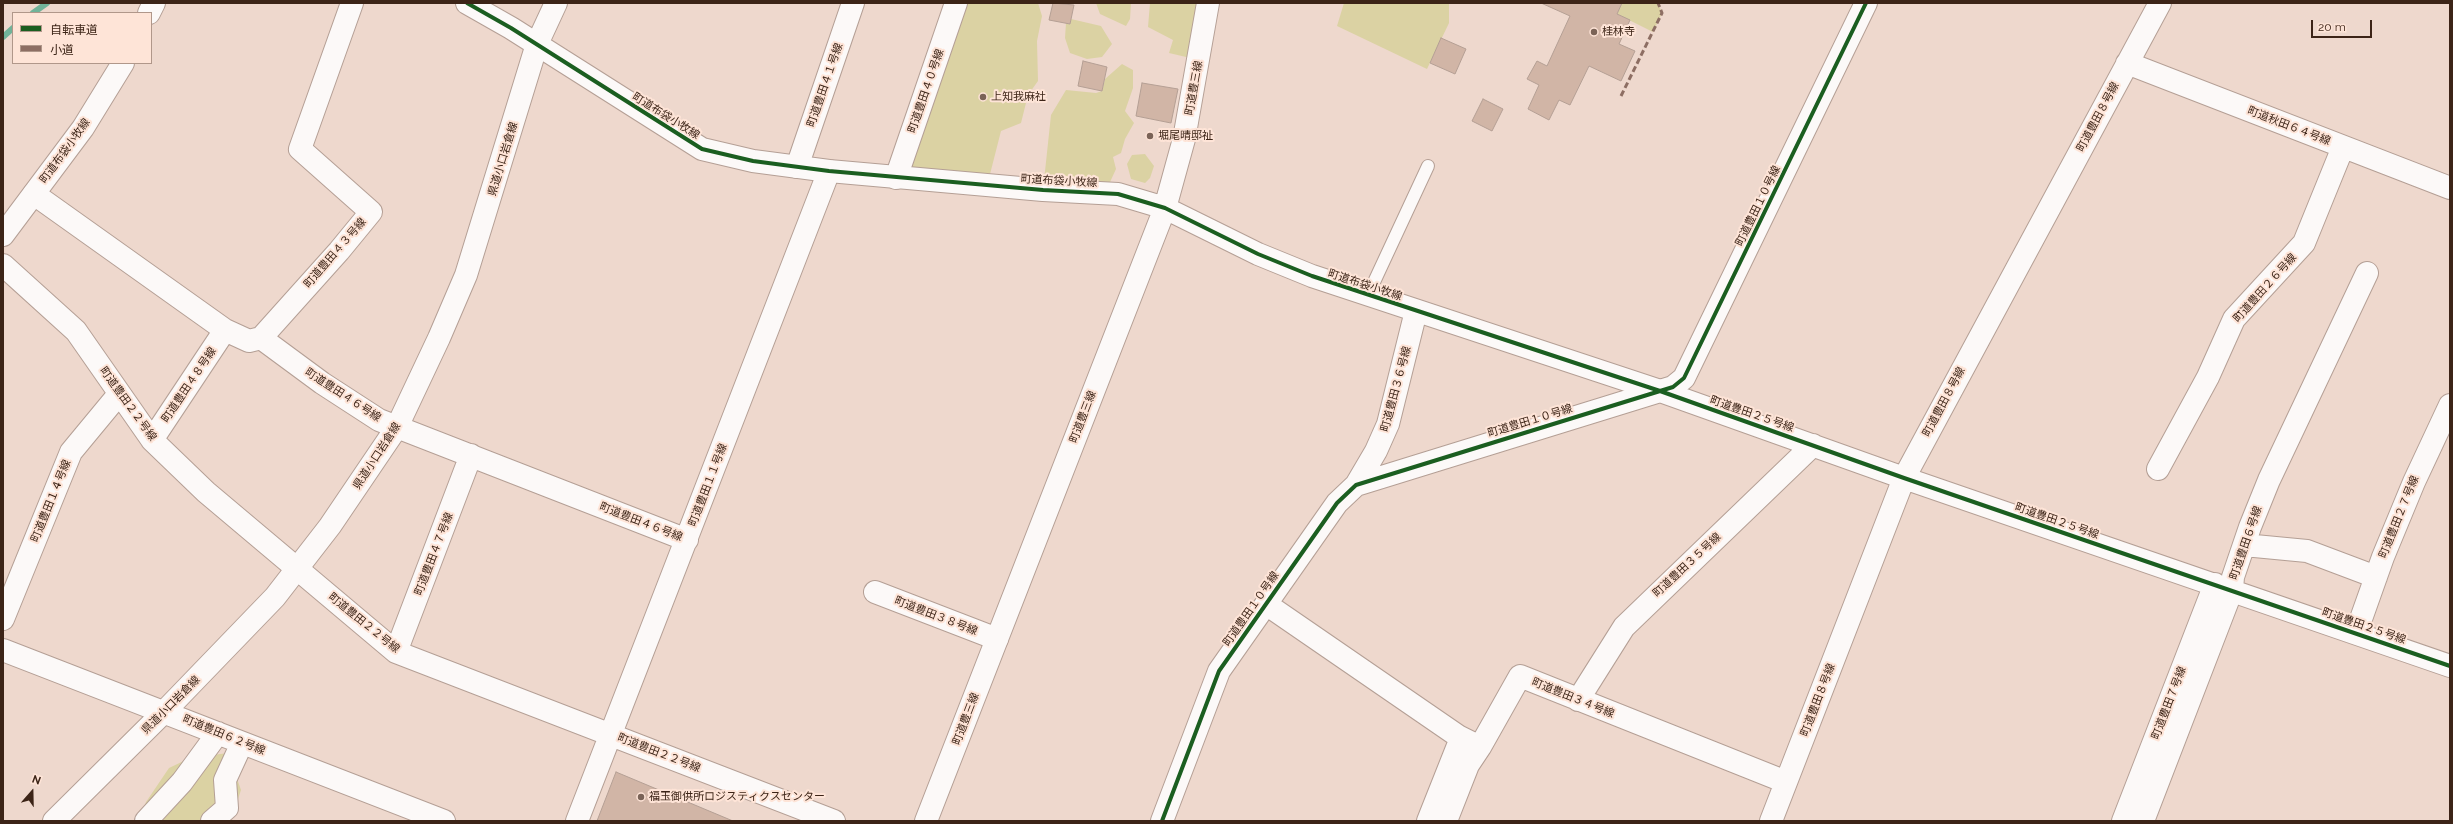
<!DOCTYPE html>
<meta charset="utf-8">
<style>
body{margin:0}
#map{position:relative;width:2453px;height:824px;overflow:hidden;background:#eed8cd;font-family:Raleway,"Noto Sans JP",sans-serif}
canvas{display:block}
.frame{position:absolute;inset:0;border:4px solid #3c2417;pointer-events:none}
.legend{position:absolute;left:12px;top:12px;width:140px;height:52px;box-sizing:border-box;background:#fee4d7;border:1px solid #b0978a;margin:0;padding:5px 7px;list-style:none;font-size:12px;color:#3c2417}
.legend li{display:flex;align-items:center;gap:8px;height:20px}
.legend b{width:20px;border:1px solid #b0978a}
.north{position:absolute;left:12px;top:772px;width:40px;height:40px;-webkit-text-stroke:3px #fee4d7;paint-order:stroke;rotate:20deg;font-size:11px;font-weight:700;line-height:16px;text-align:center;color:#3c2417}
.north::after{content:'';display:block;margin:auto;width:14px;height:18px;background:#3c2417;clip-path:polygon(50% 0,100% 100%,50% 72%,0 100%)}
.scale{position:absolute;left:2311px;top:20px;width:61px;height:18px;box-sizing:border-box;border:2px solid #3c2417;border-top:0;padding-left:5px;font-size:12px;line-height:14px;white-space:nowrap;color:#3c2417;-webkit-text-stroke:3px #fee4d7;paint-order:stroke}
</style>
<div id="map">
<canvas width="2453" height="824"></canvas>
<div class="frame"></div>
<ul class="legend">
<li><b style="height:5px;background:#1b5e20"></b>自転車道</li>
<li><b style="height:5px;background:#8d6e63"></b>小道</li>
</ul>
<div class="north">N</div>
<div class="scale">20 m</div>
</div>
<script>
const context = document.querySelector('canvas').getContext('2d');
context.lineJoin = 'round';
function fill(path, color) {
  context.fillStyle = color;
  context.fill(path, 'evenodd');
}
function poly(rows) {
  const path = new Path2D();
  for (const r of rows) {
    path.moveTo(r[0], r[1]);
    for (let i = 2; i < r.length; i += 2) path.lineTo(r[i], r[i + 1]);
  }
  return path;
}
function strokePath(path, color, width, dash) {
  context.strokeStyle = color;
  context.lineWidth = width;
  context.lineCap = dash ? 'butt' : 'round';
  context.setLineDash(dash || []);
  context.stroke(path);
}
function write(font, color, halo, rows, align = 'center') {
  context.font = font + ' Raleway,"Noto Sans JP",sans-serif';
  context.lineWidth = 4;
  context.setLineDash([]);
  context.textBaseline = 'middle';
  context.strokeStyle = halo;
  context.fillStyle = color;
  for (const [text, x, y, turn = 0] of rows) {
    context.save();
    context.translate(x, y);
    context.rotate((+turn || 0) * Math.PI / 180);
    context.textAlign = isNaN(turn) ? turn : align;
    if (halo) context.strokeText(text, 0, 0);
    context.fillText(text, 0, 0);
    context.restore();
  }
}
fill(poly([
 [956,3,1038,3,1042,16,1037,41,1038,81,1028,95,1021,123,1001,131,987,186,896,178],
 [1096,3,1131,3,1130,19,1126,26,1100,14],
 [1150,3,1208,3,1199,60,1169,53,1173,40,1148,27],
 [1344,3,1449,3,1449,23,1427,69,1337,26],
 [1622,3,1658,3,1662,13,1653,32,1617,14],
 [1071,19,1101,26,1112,44,1102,57,1087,59,1070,53,1065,38,1066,23,1070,24],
 [1122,64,1133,70,1133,88,1125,111,1134,123,1125,139,1121,153,1113,157,1116,169,1105,193,1043,190,1051,115,1066,90,1096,93,1102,91,1105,79],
 [1145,154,1154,166,1150,178,1145,183,1131,179,1127,164,1132,155],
 [228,753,241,790,232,817,224,821,139,821,146,802,169,768,190,758]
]), '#dbd2a3');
strokePath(poly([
 [33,13,47,3],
 [3,37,13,28]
]), '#71b399', 6);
const building = poly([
 [1053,3,1074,5,1070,24,1049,20,1053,3],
 [1541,3,1622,3,1617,14,1630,20,1619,44,1635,51,1621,81,1589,66,1570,105,1559,100,1549,120,1528,109,1539,85,1527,79,1537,61,1547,66,1570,16,1541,3],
 [1441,38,1466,49,1455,74,1430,63,1441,38],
 [1083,61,1107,67,1102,91,1078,86,1083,61],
 [1142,83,1178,89,1171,123,1136,116,1142,83],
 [1483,99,1503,109,1492,131,1472,121,1483,99],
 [616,772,733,821,597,821,616,772]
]);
fill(building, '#d1b5a6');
strokePath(building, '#b49f94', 1);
const lane = poly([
 [1368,295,1428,166]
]);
const street = poly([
 [2127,63,2450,188],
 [797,167,853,3],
 [896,178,956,3],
 [34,194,225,330,249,341,261,338,322,383,379,420,687,540],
 [3,265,76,331,152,440,206,492,396,652,834,821],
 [261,338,339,251,371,212,300,149,352,3],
 [1660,391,1904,478,2450,666],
 [152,440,225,330],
 [2158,469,2208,377,2234,319,2304,243,2343,147],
 [1356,485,1376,451,1388,424,1416,311],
 [2244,545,2307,551,2376,577],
 [875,592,997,639],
 [1266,604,1458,736,1480,747,1520,676,1786,782],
 [3,619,71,452,119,394],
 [2356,633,2383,557,2414,482,2450,405],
 [3,650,444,821],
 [396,652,471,455],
 [1578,700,1624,627,1813,445],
 [146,821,182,782,218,733],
 [212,821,227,808,225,780,242,743],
 [577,821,829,171],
 [1162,821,1219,671,1337,503,1356,485,1673,387,1684,378,1866,3],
 [1428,821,1461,738],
 [1446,821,1468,765,1480,747],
 [1771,821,1904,478,2160,3],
 [2123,821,2215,584],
 [2143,821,2232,590,2233,577,2250,527,2269,480,2367,273]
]);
const secondary = poly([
 [467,3,511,28,702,149,753,161,829,171,1043,190,1118,194,1165,208,1258,254,1312,276,1660,391],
 [149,13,154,3],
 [3,235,83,128,123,63],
 [54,821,164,712,275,597,330,526,397,427,439,338,466,275,537,44,556,3],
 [926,821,1165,208,1184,139,1208,3]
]);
strokePath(lane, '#b49f95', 14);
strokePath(street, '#b49f95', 24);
strokePath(secondary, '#b49f95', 24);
strokePath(lane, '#fcf9f8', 12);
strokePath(street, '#fcf9f8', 22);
strokePath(secondary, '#fcf9f8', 22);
strokePath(poly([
 [1621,96,1662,13,1658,3]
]), '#8d6e63', 3, [6, 3]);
strokePath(poly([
 [467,3,511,28,702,149,753,161,829,171,1043,190,1118,194,1165,208,1258,254,1312,276,1660,391,1904,478,2450,666],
 [1162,821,1219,671,1337,503,1356,485,1673,387,1684,378,1866,3]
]), '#1b5e20', 4);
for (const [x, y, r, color] of [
 [1594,32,4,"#7a6357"],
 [983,97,4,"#7a6357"],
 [1150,136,4,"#7a6357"],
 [641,797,4,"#7a6357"]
]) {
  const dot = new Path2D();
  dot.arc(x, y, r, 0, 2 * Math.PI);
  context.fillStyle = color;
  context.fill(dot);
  strokePath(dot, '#fee4d7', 1.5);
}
write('11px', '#3c2417', '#fee4d7', [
 ["桂林寺",1602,32],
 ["上知我麻社",991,97],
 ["堀尾晴邸祉",1158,136],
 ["福玉御供所ロジスティクスセンター",649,797]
], 'left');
write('11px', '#3c2417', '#fee4d7', [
 ["町道豊田４１号線",825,85,-71],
 ["町道豊三線",1194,88,-80],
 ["町道豊田４０号線",926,91,-71],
 ["町道布袋小牧線",666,116,32],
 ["町道豊田８号線",2098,117,-62],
 ["町道秋田６４号線",2289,126,21],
 ["町道布袋小牧線",65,151,-54],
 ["県道小口岩倉線",503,159,-73],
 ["町道布袋小牧線",1059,181,3],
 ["町道豊田１０号線",1758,206,-64],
 ["町道豊田４３号線",335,253,-49],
 ["町道布袋小牧線",1365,285,18],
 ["町道豊田２６号線",2265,288,-48],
 ["町道豊田４８号線",189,385,-56],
 ["町道豊田３６号線",1396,389,-75],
 ["町道豊田４６号線",343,395,33],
 ["町道豊田８号線",1944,402,-62],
 ["町道豊田２２号線",128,404,54],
 ["町道豊田２５号線",1752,414,19],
 ["町道豊三線",1083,417,-69],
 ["町道豊田１０号線",1530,421,-17],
 ["県道小口岩倉線",377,456,-57],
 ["町道豊田１１号線",708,485,-69],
 ["町道豊田１４号線",51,501,-68],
 ["町道豊田２７号線",2399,517,-68],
 ["町道豊田２５号線",2057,521,19],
 ["町道豊田４６号線",641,522,21],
 ["町道豊田６号線",2246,543,-71],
 ["町道豊田４７号線",434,554,-69],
 ["町道豊田３５号線",1687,565,-43],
 ["町道豊田１０号線",1251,609,-55],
 ["町道豊田３８号線",936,616,21],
 ["町道豊田２２号線",364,623,39],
 ["町道豊田２５号線",2364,626,19],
 ["町道豊田３４号線",1573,698,22],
 ["町道豊田８号線",1818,700,-69],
 ["町道豊田７号線",2169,703,-69],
 ["県道小口岩倉線",171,705,-45],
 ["町道豊三線",966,719,-69],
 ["町道豊田６２号線",224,735,22],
 ["町道豊田２２号線",659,753,21]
]);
</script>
